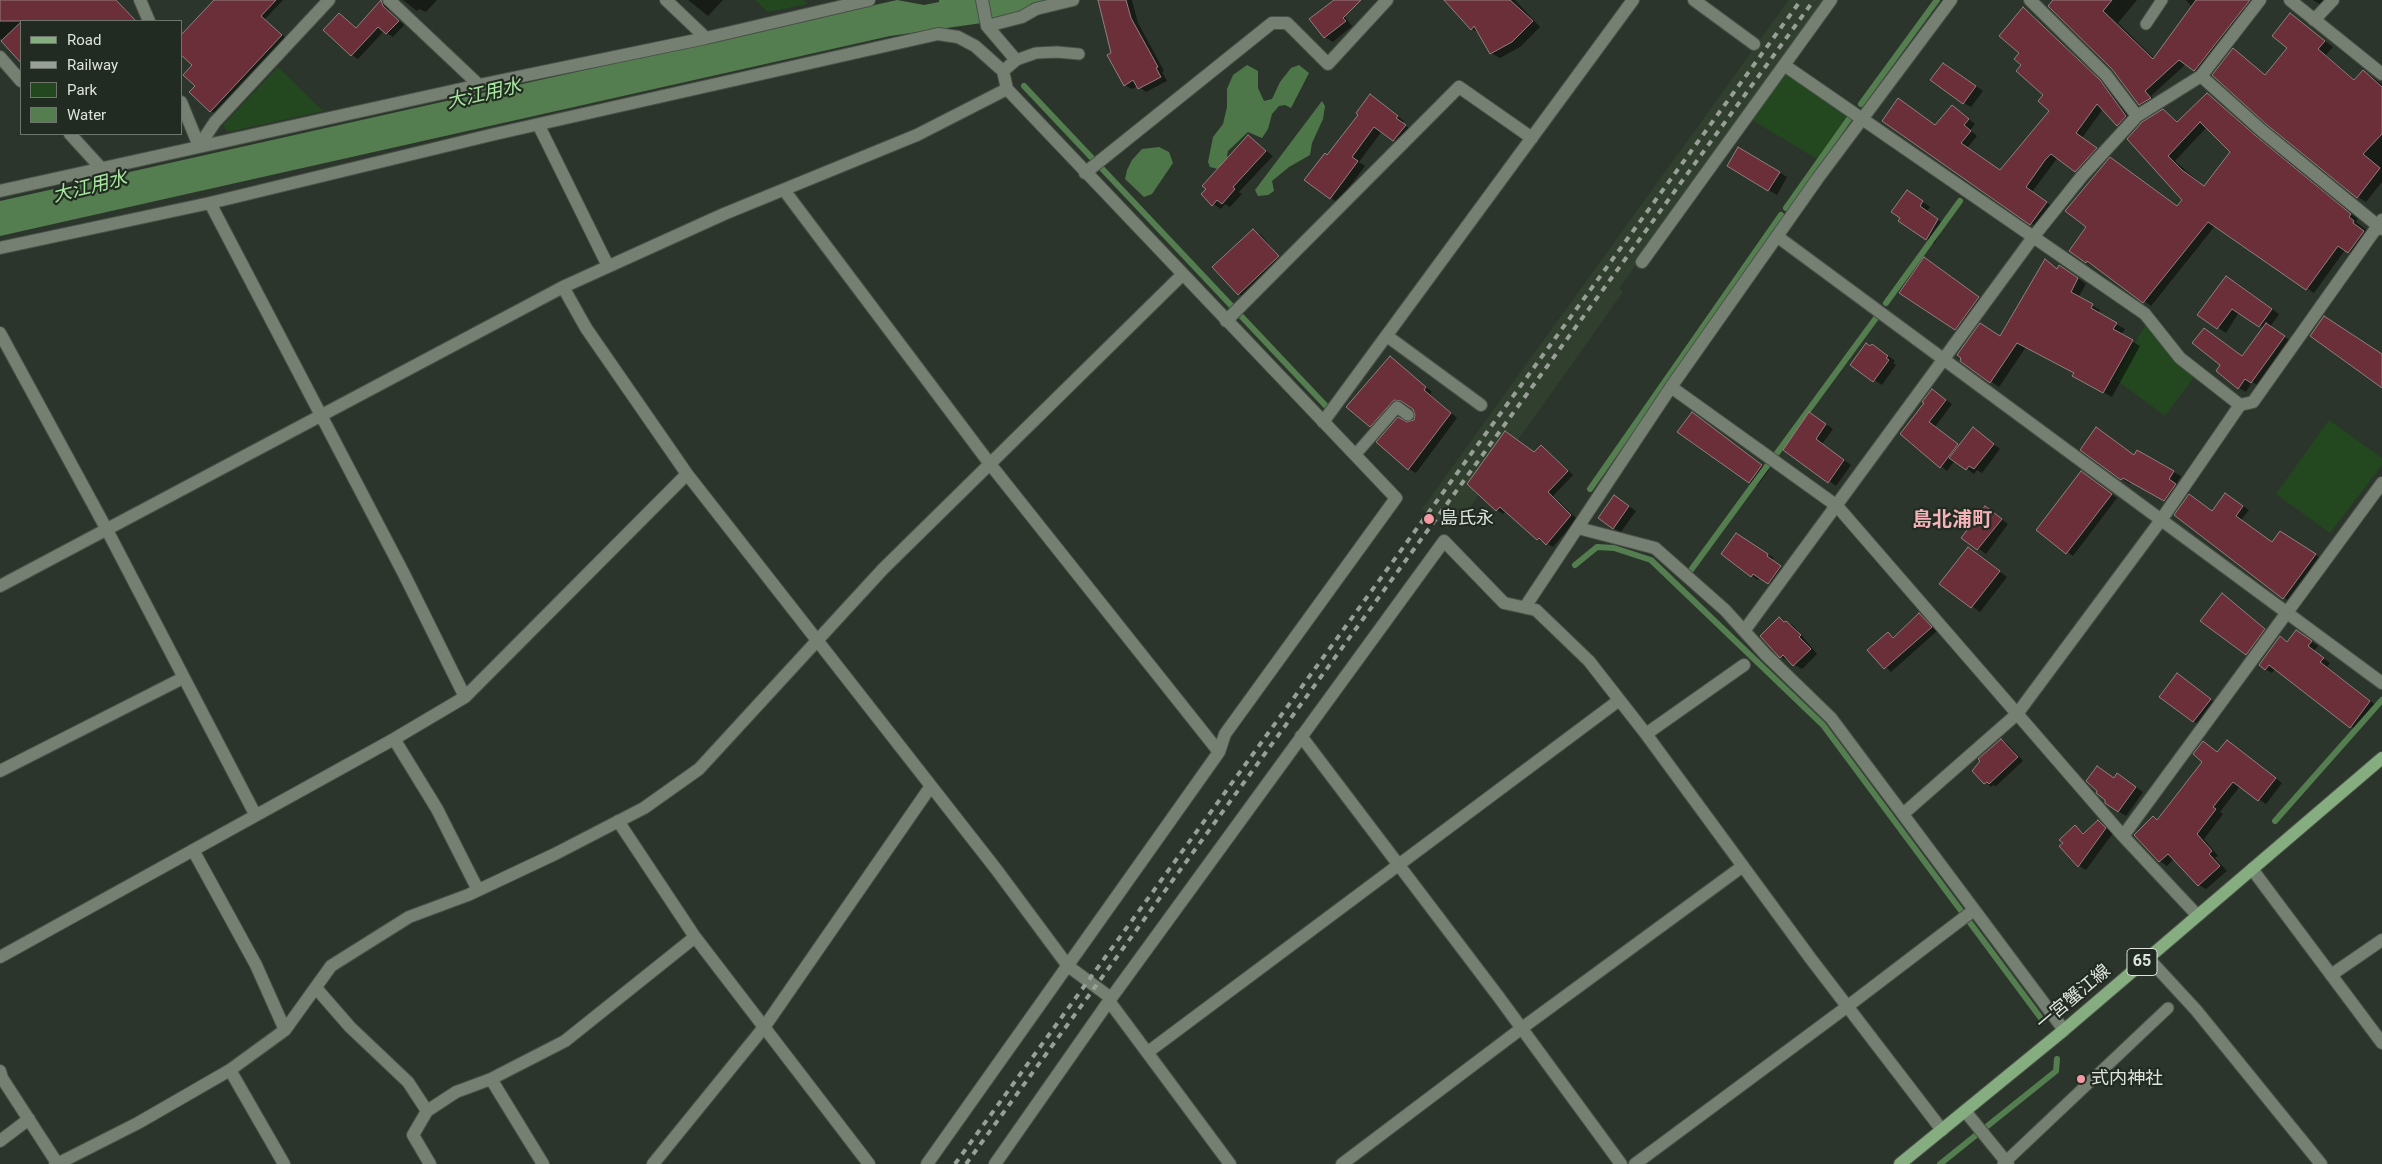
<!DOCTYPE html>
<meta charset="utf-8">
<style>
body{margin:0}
#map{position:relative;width:2382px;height:1164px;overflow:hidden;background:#2c352b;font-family:Roboto,sans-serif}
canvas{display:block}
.legend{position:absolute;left:20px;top:20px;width:162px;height:115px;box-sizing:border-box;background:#222b21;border:1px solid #6d756c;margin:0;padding:6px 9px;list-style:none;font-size:15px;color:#dee4dd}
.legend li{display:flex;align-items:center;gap:10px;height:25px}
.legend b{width:25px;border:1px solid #6d756c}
</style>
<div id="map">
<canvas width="2382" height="1164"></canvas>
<ul class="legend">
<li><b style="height:6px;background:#85ad80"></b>Road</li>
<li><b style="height:6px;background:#989f97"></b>Railway</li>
<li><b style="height:14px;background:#23471f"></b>Park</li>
<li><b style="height:14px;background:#547e4f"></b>Water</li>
</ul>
</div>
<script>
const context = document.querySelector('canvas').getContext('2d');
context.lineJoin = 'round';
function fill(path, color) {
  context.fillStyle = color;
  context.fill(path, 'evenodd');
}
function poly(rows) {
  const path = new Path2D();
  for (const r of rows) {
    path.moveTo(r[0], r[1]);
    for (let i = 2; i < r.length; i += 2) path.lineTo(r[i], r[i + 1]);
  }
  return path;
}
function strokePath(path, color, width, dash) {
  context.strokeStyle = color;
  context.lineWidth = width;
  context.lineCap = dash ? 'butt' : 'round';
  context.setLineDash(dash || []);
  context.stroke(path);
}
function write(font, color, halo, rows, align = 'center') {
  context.font = font + ' Roboto,"Noto Sans JP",sans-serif';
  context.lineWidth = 4.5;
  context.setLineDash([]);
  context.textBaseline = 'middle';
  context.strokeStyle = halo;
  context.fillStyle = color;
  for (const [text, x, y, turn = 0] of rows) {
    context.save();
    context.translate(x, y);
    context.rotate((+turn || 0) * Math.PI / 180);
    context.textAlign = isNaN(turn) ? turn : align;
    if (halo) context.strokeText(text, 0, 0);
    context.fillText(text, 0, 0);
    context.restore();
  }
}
fill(poly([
 [1789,0,1827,0,1619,288,1623,292,1458,524,1453,521,1447,529,1422,509]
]), '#313f2f');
fill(poly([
 [755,0,804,0,808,4,768,12],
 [278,67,323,111,228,132,223,125],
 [1788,72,1849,113,1817,159,1752,120,1783,74],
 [2147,322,2172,359,2194,377,2165,416,2115,379],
 [2329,420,2382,458,2382,465,2330,533,2276,494]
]), '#23471f');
fill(poly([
 [1247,65,1258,71,1258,88,1264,101,1272,99,1280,82,1291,68,1299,65,1309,73,1291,108,1285,105,1279,106,1272,114,1268,129,1262,138,1248,132,1228,151,1227,156,1230,162,1218,169,1210,167,1208,162,1213,137,1223,124,1227,107,1227,89,1233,75],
 [1322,101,1325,106,1323,119,1312,143,1310,155,1289,167,1272,181,1274,191,1268,195,1258,196,1255,190],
 [1159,147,1169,152,1173,163,1152,194,1144,197,1125,179,1127,170,1132,160,1142,149]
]), '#4e7749');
fill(poly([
 [897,0,924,5,939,2,939,0,1046,0,1032,3,1019,14,982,23,890,36,0,236,0,201]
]), '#547e4f');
fill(poly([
 [0,0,117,0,135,20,21,21,21,61,0,38],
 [215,0,283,0,265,19,286,38,215,113,210,111,197,86,194,65],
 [403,0,437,0,426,12,419,9,417,11],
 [688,0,723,0,708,16],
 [1105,0,1132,0,1138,23,1164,71,1162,72,1167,81,1146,92,1138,86,1132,89,1125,85,1112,54],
 [1452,0,1515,0,1540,27,1520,47,1500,58,1491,53,1480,34,1471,28,1455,12,1457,10],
 [2055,0,2137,0,2118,23,2155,59,2192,7,2186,0,2261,0,2202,74,2186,64,2151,96,2158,102,2148,109,2140,104],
 [2313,0,2328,0,2323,6],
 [381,2,387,5,389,11,404,25,393,37,384,31,358,59,352,55,340,14,357,28],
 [1338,8,1352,26,1333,42,1325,37,1311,19],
 [2024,9,2030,13,2107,86,2133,120,2124,129,2117,125,2103,109,2082,138,2103,153,2082,175,2058,157,2032,192,2053,207,2038,228,1884,121,1935,126,1952,106,1975,124,1970,130,1977,136,1967,148,2001,171,2050,111,2045,95,2022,65,2020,53],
 [2291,15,2333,47,2326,55,2355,80,2363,71,2382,84,2382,182,2366,202,2358,197,2233,50,2266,75,2289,48],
 [1951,69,1983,91,1971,107,1964,103],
 [2207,94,2358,219,2356,222,2372,234,2356,256,2345,250,2314,293,2215,226,2151,306,2095,265,2094,267,2070,251,2178,207,2184,200,2129,139,2163,111,2179,122],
 [2207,127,2231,152,2205,187,2175,161],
 [1377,100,1404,121,1403,123,1412,131,1402,145,1382,131,1359,162,1365,166,1338,202,1330,198,1328,157],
 [1249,137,1273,156,1239,192,1242,194,1230,207,1225,204,1221,209,1213,204],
 [1739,148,1787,177,1777,195,1728,166],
 [1915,196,1930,207,1927,211,1945,225,1934,244,1926,239],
 [1253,231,1261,235,1284,262,1247,299,1239,294,1214,267],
 [2046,261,2058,269,2068,271,2086,284,2078,298,2100,310,2098,314,2125,329,2121,335,2140,346,2112,397,2074,376,2076,373,2026,347,1999,387,1961,361,2001,337],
 [1932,263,1985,302,1963,333,1956,329],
 [2234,281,2279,314,2270,327,2291,341,2259,386,2252,382,2246,392,2239,388,2222,365,2211,333,2243,357,2263,328,2239,312,2226,333,2199,315],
 [2349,332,2382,355,2382,388,2348,333],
 [1880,350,1895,361,1893,363,1896,365,1882,385,1852,365],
 [1390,357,1432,392,1430,394,1457,418,1416,473,1409,469,1407,424,1415,421,1417,415,1414,408,1407,404,1401,403,1377,430,1370,426],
 [1932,390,1952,404,1935,427,1960,446,1973,429,2000,449,1982,473,1977,470,1974,474,1955,460,1947,471,1902,434,1925,403],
 [1699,418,1769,470,1757,486,1749,482],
 [1817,418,1833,429,1822,444,1851,465,1836,486,1785,450],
 [1541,446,1573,475,1553,496,1577,519,1553,547,1538,539,1506,511,1503,514,1497,510],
 [2081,449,2135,456,2137,452,2181,476,2176,485,2182,490,2172,504,2131,482,2130,484,2122,479],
 [2087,476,2117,498,2073,556,2038,530],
 [2232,498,2249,510,2241,520,2273,543,2287,536,2322,559,2290,602,2226,555],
 [1622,501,1636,511,1621,532,1613,528],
 [1986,508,2008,524,1986,554,1963,538],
 [1743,538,1774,558,1772,560,1787,571,1775,587,1760,577,1758,580,1752,576,1723,553],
 [1968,548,2007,577,1980,612,1941,583],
 [2228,599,2271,634,2253,658,2246,654],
 [1919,615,1937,631,1891,672,1869,650,1888,633,1895,638],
 [1779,618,1794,626,1817,654,1802,669,1781,657],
 [2304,636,2318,646,2314,651,2330,663,2327,667,2377,706,2357,731,2276,668,2272,673,2265,669,2280,638,2288,643],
 [2178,675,2217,704,2200,725,2193,721],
 [2002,740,2008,744,2023,761,1996,786,1993,785,1991,787,1974,771],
 [2227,741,2282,783,2266,804,2240,786,2220,812,2223,814,2204,839,2218,856,2215,858,2227,871,2206,889,2199,885,2174,859,2167,866,2160,861,2154,818,2158,820,2204,761,2210,747,2218,753],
 [2098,767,2115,779,2125,779,2143,792,2126,816,2118,811],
 [2098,821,2113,833,2086,870,2079,866,2076,827,2085,834]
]), '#0007');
strokePath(poly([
 [1024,86,1326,406],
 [1861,104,1937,0],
 [1786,208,1851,116],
 [1886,303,1960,201],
 [1777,453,1876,318],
 [1590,489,1781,215],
 [1575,565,1597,547,1614,548,1651,560,1823,725,2043,1021],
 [1691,570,1767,466],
 [2275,821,2382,700],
 [1940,1164,2056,1071,2057,1059]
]), '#547e4f', 6);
const building = poly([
 [0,0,116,0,136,21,0,21,0,0],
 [214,0,276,0,261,16,282,35,210,112,189,92,195,86,183,75,192,65,181,55,181,35,214,0],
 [381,0,383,6,399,21,386,34,378,27,351,56,323,30,339,13,356,28,381,0],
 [1098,0,1126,0,1131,18,1158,67,1156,68,1161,77,1138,89,1133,80,1124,86,1107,55,1111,53,1098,0],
 [1334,0,1361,0,1343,18,1346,21,1324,38,1309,19,1334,0],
 [1444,0,1510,0,1533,21,1512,42,1490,54,1474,26,1471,30,1444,0],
 [2053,0,2112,0,2103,11,2153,59,2196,0,2250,0,2195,70,2194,71,2179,60,2145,91,2151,98,2139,105,2112,69,2048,6,2053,0],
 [2023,7,2100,80,2126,116,2117,126,2097,104,2076,133,2097,148,2075,172,2051,154,2045,160,2026,187,2047,202,2030,225,1882,121,1898,98,1935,125,1952,105,1969,119,1964,125,1971,131,1961,143,2000,170,2049,111,2038,101,2043,95,2016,71,2021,65,2014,59,2019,53,1999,36,2023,7],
 [2290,13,2325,41,2318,49,2354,80,2363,70,2382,87,2382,134,2363,154,2380,168,2357,198,2266,124,2212,75,2233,48,2265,75,2287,48,2272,36,2290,13],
 [21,22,21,63,1,41,21,22],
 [1943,63,1976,86,1963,104,1930,80,1943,63],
 [2207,93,2256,136,2351,214,2349,217,2354,221,2353,223,2364,231,2348,253,2338,246,2306,290,2208,222,2143,303,2087,261,2086,263,2069,251,2086,227,2065,211,2110,157,2177,206,2182,200,2127,139,2142,122,2163,109,2177,122,2207,93],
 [2200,122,2230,152,2204,186,2182,170,2168,156,2200,122],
 [1370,94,1398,116,1396,118,1406,125,1393,141,1374,127,1352,157,1358,161,1330,199,1304,180,1325,153,1327,155,1358,115,1356,113,1370,94],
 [1248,135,1266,151,1233,187,1235,189,1222,204,1217,200,1212,206,1201,194,1206,189,1202,186,1248,135],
 [1738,147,1780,172,1768,191,1727,166,1738,147],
 [1907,190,1923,201,1920,206,1938,219,1926,240,1898,221,1900,218,1891,212,1907,190],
 [1253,229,1279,256,1238,295,1212,267,1253,229],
 [1924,257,1979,297,1955,330,1899,293,1924,257],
 [2045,259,2057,269,2059,265,2078,278,2071,292,2093,304,2091,308,2117,323,2113,329,2133,340,2103,393,2072,376,2074,373,2017,343,1990,383,1960,361,1961,358,1957,355,1980,323,2000,336,2045,259],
 [2226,276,2272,309,2259,327,2232,309,2217,329,2197,315,2226,276],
 [2324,316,2382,354,2382,388,2310,336,2324,316],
 [2266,323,2285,336,2251,383,2245,379,2238,389,2216,371,2220,365,2192,343,2204,328,2242,356,2266,323],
 [1866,343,1870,346,1872,344,1888,356,1886,358,1889,360,1873,382,1850,365,1866,343],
 [1390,356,1426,387,1424,390,1451,413,1408,470,1376,442,1398,417,1407,422,1414,420,1415,415,1413,409,1401,401,1394,400,1370,427,1346,407,1390,356],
 [1932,389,1946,400,1929,422,1958,444,1940,468,1900,434,1924,403,1922,402,1932,389],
 [1692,412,1762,465,1749,483,1677,432,1692,412],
 [1809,412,1826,424,1816,439,1844,460,1828,483,1783,450,1809,412],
 [1973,427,1994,444,1974,469,1969,466,1966,470,1949,458,1973,427],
 [2096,427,2134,455,2137,450,2174,471,2169,479,2176,484,2164,501,2123,478,2121,480,2080,450,2096,427],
 [1505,431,1534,452,1541,445,1568,471,1548,492,1571,515,1546,545,1539,538,1537,540,1500,507,1496,511,1467,484,1505,431],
 [2081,471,2112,494,2066,554,2036,530,2081,471],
 [2225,493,2243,506,2236,516,2272,542,2280,531,2316,554,2283,599,2174,515,2189,494,2212,511,2225,493],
 [1614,495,1629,506,1613,529,1598,518,1614,495],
 [1985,506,2002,519,1977,550,1961,538,1985,506],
 [1736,533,1768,554,1767,556,1781,566,1768,584,1753,574,1751,577,1721,554,1736,533],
 [1968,547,2000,571,1971,608,1939,584,1968,547],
 [2222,593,2265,629,2246,655,2200,621,2222,593],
 [1919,613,1932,627,1884,669,1867,650,1888,632,1893,638,1919,613],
 [1779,617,1784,622,1786,621,1801,635,1799,637,1811,649,1793,666,1783,655,1780,658,1760,636,1779,617],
 [2296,630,2312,641,2308,646,2324,658,2320,662,2370,701,2350,728,2269,665,2265,670,2259,665,2280,636,2287,642,2296,630],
 [2177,673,2211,699,2193,722,2159,697,2177,673],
 [2001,739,2018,757,1989,784,1987,782,1984,784,1972,771,1980,761,1978,759,2001,739],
 [2227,740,2276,778,2258,801,2233,782,2213,807,2216,809,2197,834,2212,851,2209,854,2220,866,2198,886,2168,854,2159,862,2134,835,2153,816,2157,820,2202,762,2193,754,2203,741,2217,752,2227,740],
 [2097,766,2114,778,2117,773,2136,787,2118,812,2105,803,2105,800,2096,793,2097,791,2086,781,2097,766],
 [2098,820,2106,828,2078,867,2059,846,2063,843,2059,840,2075,825,2083,834,2098,820]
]);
fill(building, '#6a2f39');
strokePath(building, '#917f80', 1);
const service = poly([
 [2146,24,2162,0],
 [1016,60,1036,53,1057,52,1079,54],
 [1355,455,1397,407,1408,415],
 [2003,1164,2168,1008]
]);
const minor = poly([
 [140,0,149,21],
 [389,0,479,85],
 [666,0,706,38],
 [1694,0,1754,44],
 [2030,0,2106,75,2137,116],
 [2290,0,2382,74],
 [2314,20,2333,0],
 [987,26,1022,17,1036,9,1073,0],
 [0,57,21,81],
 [1784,65,2145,314,2180,358,2240,405],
 [2201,76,2261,130,2382,229],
 [181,102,199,146,215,122,329,0],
 [539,126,608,266],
 [70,134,101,168],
 [1085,173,1272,23,1287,23,1328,64,1387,0],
 [784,190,990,464,1219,752],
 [0,191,479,85,706,38,869,0],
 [210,203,404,574,465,697],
 [1778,237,2382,683],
 [0,248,210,203,495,134,938,34,958,37,975,46,1003,71],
 [1642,262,1831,0],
 [563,287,586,328,687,474,996,869,1068,966,1111,998],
 [1226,321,1459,87,1532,138],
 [0,333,107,530,255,814],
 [1387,336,1481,405],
 [1671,387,1837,506,2123,836,2197,915],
 [1323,422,1633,0],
 [1578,528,1655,548,1725,610,1766,655,1831,718,2064,1030],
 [0,586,563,287,724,214,917,135,1007,89],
 [1525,607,1671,387,1818,178,1951,0],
 [1744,631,2034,236,2082,176,2137,116,2201,76,2260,0],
 [1646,734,1744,665],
 [1301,736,1498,996,1621,1164],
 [394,739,437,809,478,890],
 [0,771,183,678],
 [1903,814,2017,714,2161,520,2240,405,2253,402,2382,220],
 [618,821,695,937,869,1164],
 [2123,836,2382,483],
 [193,850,256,965,285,1030],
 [2252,869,2382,1043],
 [0,957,394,739,465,697,687,474],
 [2148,958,2196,1010,2321,1164],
 [2331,975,2382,940],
 [316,988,350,1027,408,1082,427,1111],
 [1109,1001,1230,1164],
 [1148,1052,1618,701],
 [0,1071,2,1078,57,1163,55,1164],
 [491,1079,543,1164],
 [1965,1111,2008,1164],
 [0,1141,29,1119],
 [57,1164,138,1123,230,1070],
 [284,1164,230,1070,285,1030,331,966,409,917,468,895,555,854,644,808,699,769,883,569,1182,275],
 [430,1164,413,1135,427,1111,456,1092,491,1079,565,1041,695,937],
 [653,1164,765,1026,931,786],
 [927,1164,1219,752,1225,734,1396,498,1007,89,1003,71,1016,60,987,26,982,0],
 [995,1164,1109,1001,1444,541,1504,603,1536,610,1589,661,1646,734,1811,959,1942,1130],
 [1342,1164,1522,1028,1743,866],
 [1635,1164,1848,1006,1974,910]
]);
const primary = poly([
 [1900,1164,2064,1030,2382,758]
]);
strokePath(service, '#495148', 13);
strokePath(minor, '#495148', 14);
strokePath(primary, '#495148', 14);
strokePath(service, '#758073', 11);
strokePath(minor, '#758073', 12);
strokePath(primary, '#85ad80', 12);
strokePath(poly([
 [955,1164,1801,0],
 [966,1164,1814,0]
]), '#989f97', 4, [6, 6]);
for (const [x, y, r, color] of [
 [1429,519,6,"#f49aa5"],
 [2081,1079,5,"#f49aa5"]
]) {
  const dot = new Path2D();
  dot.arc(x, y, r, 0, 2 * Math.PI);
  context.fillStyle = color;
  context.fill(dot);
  strokePath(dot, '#222b21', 2);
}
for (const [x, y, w] of [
 [2142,962,30]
]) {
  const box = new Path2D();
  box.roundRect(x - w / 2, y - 13.5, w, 27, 4);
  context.fillStyle = '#222b21';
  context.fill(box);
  strokePath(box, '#dee4dd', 1);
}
write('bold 16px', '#dee4dd', null, [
 ["65",2142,962]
]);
write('18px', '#dee4dd', '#222b21', [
 ["島氏永",1440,519],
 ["式内神社",2091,1079]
], 'left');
write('18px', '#dee4dd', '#222b21', [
 ["一宮蟹江線",2074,998,-40]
]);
write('italic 19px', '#a8e6a0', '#222b21', [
 ["大江用水",484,95,-13],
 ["大江用水",90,188,-14]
]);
write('bold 20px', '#f5b1b8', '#222b21', [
 ["島北浦町",1952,521]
]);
</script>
